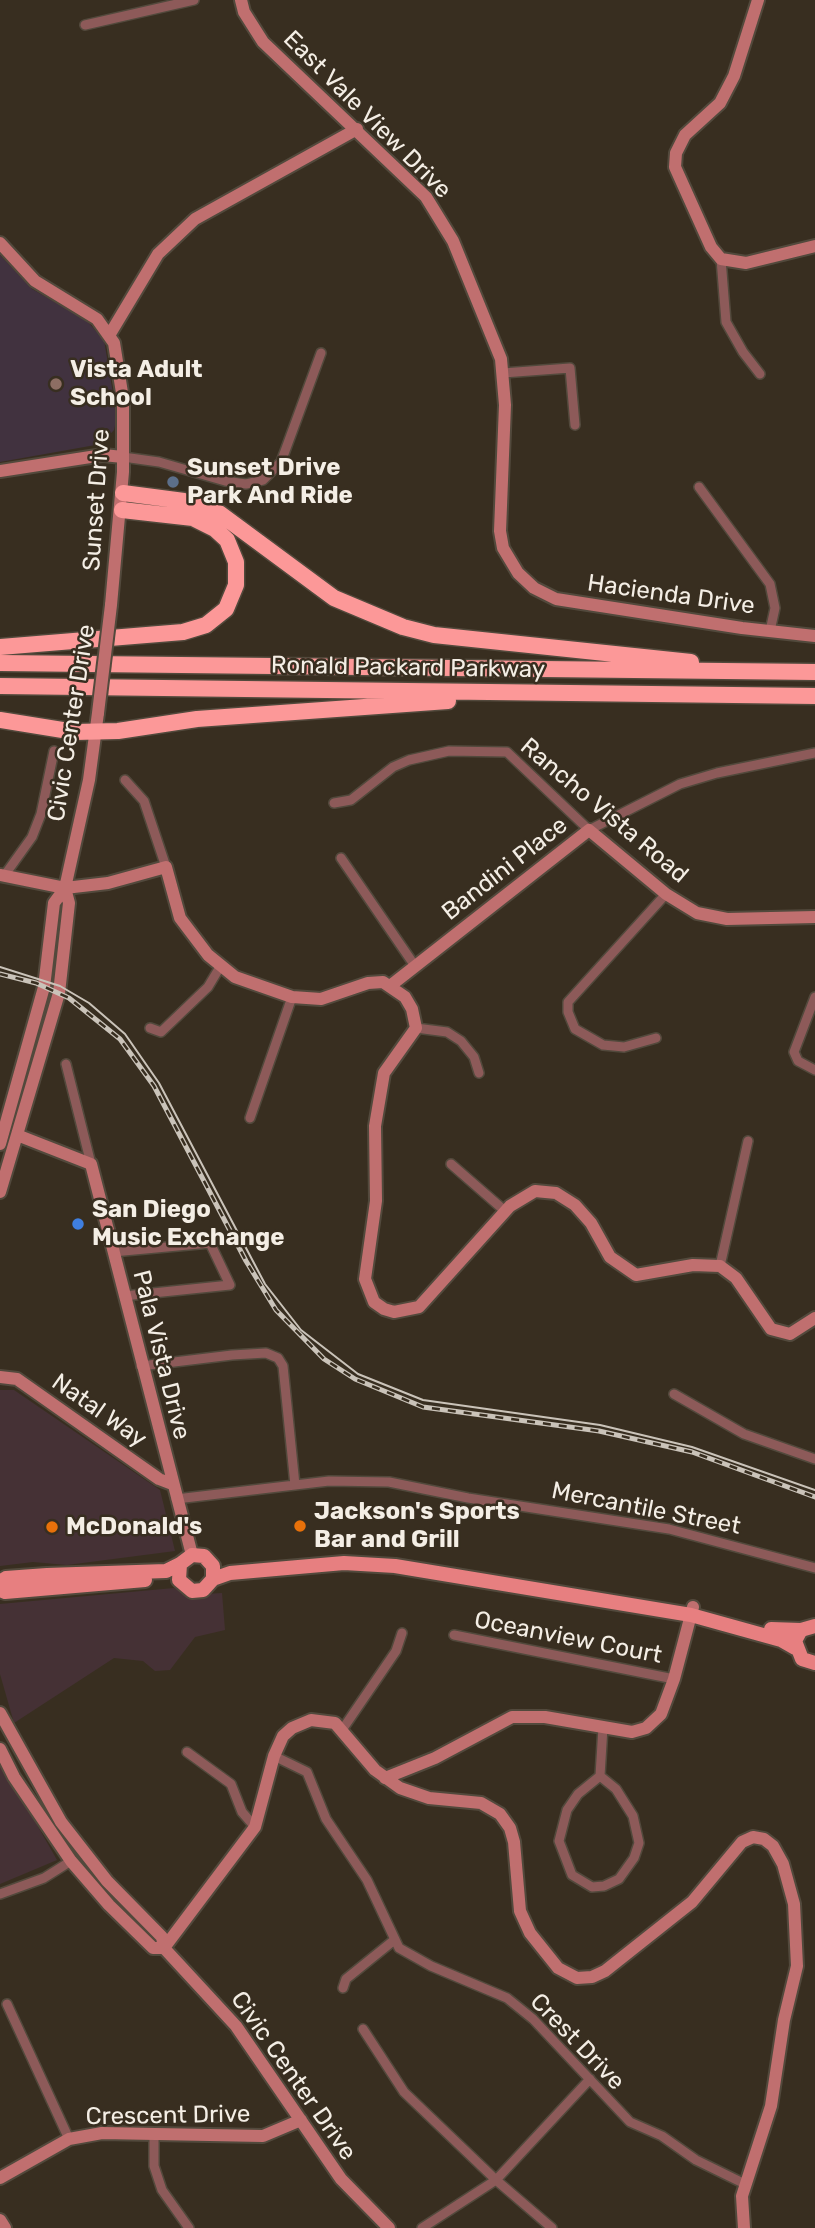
<!DOCTYPE html>
<style>
body{margin:0}
canvas{display:block;background:#382e20}
</style>
<canvas width="815" height="2228"></canvas>
<script>
const context = document.querySelector('canvas').getContext('2d');
context.lineJoin = 'round';
function fill(path, color) {
  context.fillStyle = color;
  context.fill(path, 'evenodd');
}
function poly(rows) {
  const path = new Path2D();
  for (const r of rows) {
    path.moveTo(r[0], r[1]);
    for (let i = 2; i < r.length; i += 2) path.lineTo(r[i], r[i + 1]);
  }
  return path;
}
function strokePath(path, color, width, dash) {
  context.strokeStyle = color;
  context.lineWidth = width;
  context.lineCap = dash ? 'butt' : 'round';
  context.setLineDash(dash || []);
  context.stroke(path);
}
function write(font, color, halo, rows, align = 'center') {
  context.font = font + ' Rubik,sans-serif';
  context.lineWidth = 5;
  context.setLineDash([]);
  context.textBaseline = 'middle';
  context.strokeStyle = halo;
  context.fillStyle = color;
  for (const [text, x, y, turn = 0] of rows) {
    context.save();
    context.translate(x, y);
    context.rotate((+turn || 0) * Math.PI / 180);
    context.textAlign = isNaN(turn) ? turn : align;
    if (halo) context.strokeText(text, 0, 0);
    context.fillText(text, 0, 0);
    context.restore();
  }
}
fill(poly([
 [0,1390,14,1390,160,1490,175,1551,67,1565,33,1562,0,1566],
 [174,1588,190,1595,222,1593,225,1630,195,1637,170,1670,155,1671,143,1661,114,1658,14,1723,0,1674,0,1604],
 [0,1760,57,1860,0,1884]
]), '#453135');
fill(poly([
 [0,255,32,289,86,320,104,340,117,417,114,430,101,444,0,462]
]), '#41323f');
const street = poly([
 [85,25,194,0],
 [721,259,726,322,743,352,760,374],
 [503,373,570,368,575,425],
 [123,457,159,462,225,481,246,484,263,480,281,462,321,353],
 [699,487,770,584,775,608,770,631],
 [125,780,144,801,166,867],
 [334,803,351,800,393,767,409,760,449,751,507,752,589,830,680,784,717,773,815,753],
 [341,858,415,966],
 [4,876,32,837,41,814,54,751],
 [815,997,794,1052,798,1061,815,1070],
 [150,1028,161,1032,208,987,220,967],
 [416,1028,447,1032,461,1041,474,1057,479,1073],
 [656,1038,624,1047,603,1045,575,1029,568,1012,568,1002,666,894],
 [66,1064,91,1164],
 [250,1118,292,997],
 [451,1164,505,1211],
 [113,1252,210,1243,230,1285,124,1296],
 [720,1266,748,1141],
 [141,1366,232,1355,266,1353,278,1358,283,1366,295,1485],
 [674,1394,744,1434,815,1459],
 [176,1499,329,1481,389,1482,468,1498,669,1529,815,1568],
 [454,1635,674,1679],
 [342,1730,396,1651,402,1633],
 [187,1752,231,1784,242,1812,255,1827],
 [274,1756,307,1772,326,1819,367,1880,399,1948,431,1966,507,1998,533,2019,630,2122,662,2136,696,2160,745,2184],
 [600,1776,616,1789,633,1816,639,1843,634,1858,619,1879,604,1886,592,1887,572,1875,559,1841,567,1810,578,1794,600,1776,603,1727],
 [0,1894,44,1878,71,1861],
 [343,1988,346,1979,393,1941],
 [7,2004,69,2139],
 [363,2029,404,2092,496,2180,552,2228],
 [154,2133,154,2166,162,2190,189,2228],
 [422,2228,496,2180,590,2079]
]);
const secondary = poly([
 [241,0,244,12,263,42,426,197,453,241,501,359,505,405,500,531,503,548,518,573,534,588,556,599,742,628,815,636],
 [758,0,734,76,720,103,685,135,676,153,675,167,711,247,721,259,746,263,815,246],
 [0,243,35,281,97,319,114,343,123,399,123,472,111,605],
 [110,334,158,254,195,219,357,129],
 [0,471,103,455,123,457],
 [0,875,65,888,108,883,166,867,180,918,208,955,235,977,292,997,321,999,368,983,383,982,405,997,412,1009,416,1028,384,1073,375,1126,376,1201,365,1279,374,1302,384,1309,394,1312,419,1307,510,1206,535,1191,556,1193,575,1205,591,1223,610,1257,636,1275,693,1265,720,1266,736,1278,771,1329,790,1334,815,1318],
 [390,986,589,830,666,894,697,913,727,919,815,917],
 [17,1135,91,1164,192,1555],
 [0,1144,44,987,54,903,65,888,89,780,98,713],
 [0,1192,59,993,69,903,65,888],
 [0,1377,17,1379,159,1479,172,1484],
 [0,1713,61,1822,107,1881,162,1937,164,1948,236,2026,341,2179,389,2228],
 [0,1749,14,1777,71,1861,109,1905,153,1948,164,1948],
 [385,1778,435,1758,512,1717,545,1717,632,1732,646,1728,661,1714,674,1679,693,1607],
 [164,1948,255,1827,274,1756,283,1736,292,1728,311,1720,335,1723,375,1770,400,1788,429,1798,481,1803,500,1814,510,1828,514,1842,520,1911,530,1933,558,1968,577,1978,592,1977,605,1971,692,1902,742,1842,753,1837,764,1839,773,1846,783,1864,794,1904,797,1966,784,2020,771,2106,742,2196,744,2228],
 [0,2178,69,2139,102,2133,263,2136,301,2120],
 [0,2220,5,2228]
]);
const primary = poly([
 [213,1579,213,1566,204,1556,192,1555,180,1564,179,1580,192,1591,203,1590,213,1579,230,1573,344,1563,395,1566,691,1615,781,1640,795,1648],
 [0,1582,6,1578,47,1575,166,1571,180,1564],
 [0,1590,5,1592,145,1580],
 [815,1626,801,1630,795,1641,802,1659,815,1663],
 [771,1629,801,1630]
]);
const highway = poly([
 [123,493,184,501,219,513,334,598,403,627,434,635,691,662],
 [0,647,183,632,206,625,226,609,236,585,236,562,227,540,215,529,193,518,122,510],
 [0,663,815,672],
 [0,686,815,696],
 [0,720,75,732,118,731,197,719,448,701]
]);
strokePath(street, '#52493c', 12);
strokePath(secondary, '#52493c', 16);
strokePath(primary, '#52493c', 18);
strokePath(highway, '#52493c', 19);
strokePath(street, '#8d5a59', 9);
strokePath(secondary, '#c06f6f', 12);
strokePath(primary, '#e77f80', 14);
strokePath(highway, '#fc9898', 16);
strokePath(poly([
 [0,967,60,986,89,1003,125,1034,159,1083,265,1284,301,1330,358,1374,423,1400,600,1425,692,1447,815,1490]
]), '#cac3b9', 2);
const rail = poly([
 [0,974,36,983,69,998,120,1039,154,1086,246,1261,276,1310,324,1359,355,1379,423,1407,599,1431,692,1452,815,1497]
]);
strokePath(rail, '#cac3b9', 5);
strokePath(rail, '#382e20', 2.5, [8]);
const secondaryBridge = poly([
 [98,713,111,605]
]);
strokePath(secondaryBridge, '#52493c', 16, []);
strokePath(secondaryBridge, '#c06f6f', 12);
for (const [x, y, r, color] of [
 [56,384,7,"#8d6e63"],
 [173,482,7,"#5c6f8a"],
 [78,1224,7,"#3f7fe0"],
 [300,1526,7,"#e8710a"],
 [52,1527,7,"#e8710a"]
]) {
  const dot = new Path2D();
  dot.arc(x, y, r, 0, 2 * Math.PI);
  context.fillStyle = color;
  context.fill(dot);
  strokePath(dot, '#382e20', 2.5);
}
write('24px', '#f4eee5', '#382e20', [
 ["East Vale View Drive",367,115,45],
 ["Sunset Drive",97,500,-86],
 ["Hacienda Drive",671,595,8],
 ["Ronald Packard Parkway",408,668,1],
 ["Civic Center Drive",72,723,-81],
 ["Rancho Vista Road",604,811,40],
 ["Bandini Place",505,869,-38],
 ["Pala Vista Drive",161,1355,76],
 ["Natal Way",99,1411,35],
 ["Mercantile Street",646,1509,11],
 ["Oceanview Court",568,1638,11],
 ["Crest Drive",577,2042,46],
 ["Civic Center Drive",293,2076,55],
 ["Crescent Drive",168,2116,-1]
]);
write('bold 24px', '#f4eee5', '#382e20', [
 ["Vista Adult",70,370],
 ["School",70,398],
 ["Sunset Drive",187,468],
 ["Park And Ride",187,496],
 ["San Diego",92,1210],
 ["Music Exchange",92,1238],
 ["Jackson's Sports",314,1512],
 ["Bar and Grill",314,1540],
 ["McDonald's",66,1527]
], 'left');
</script>
